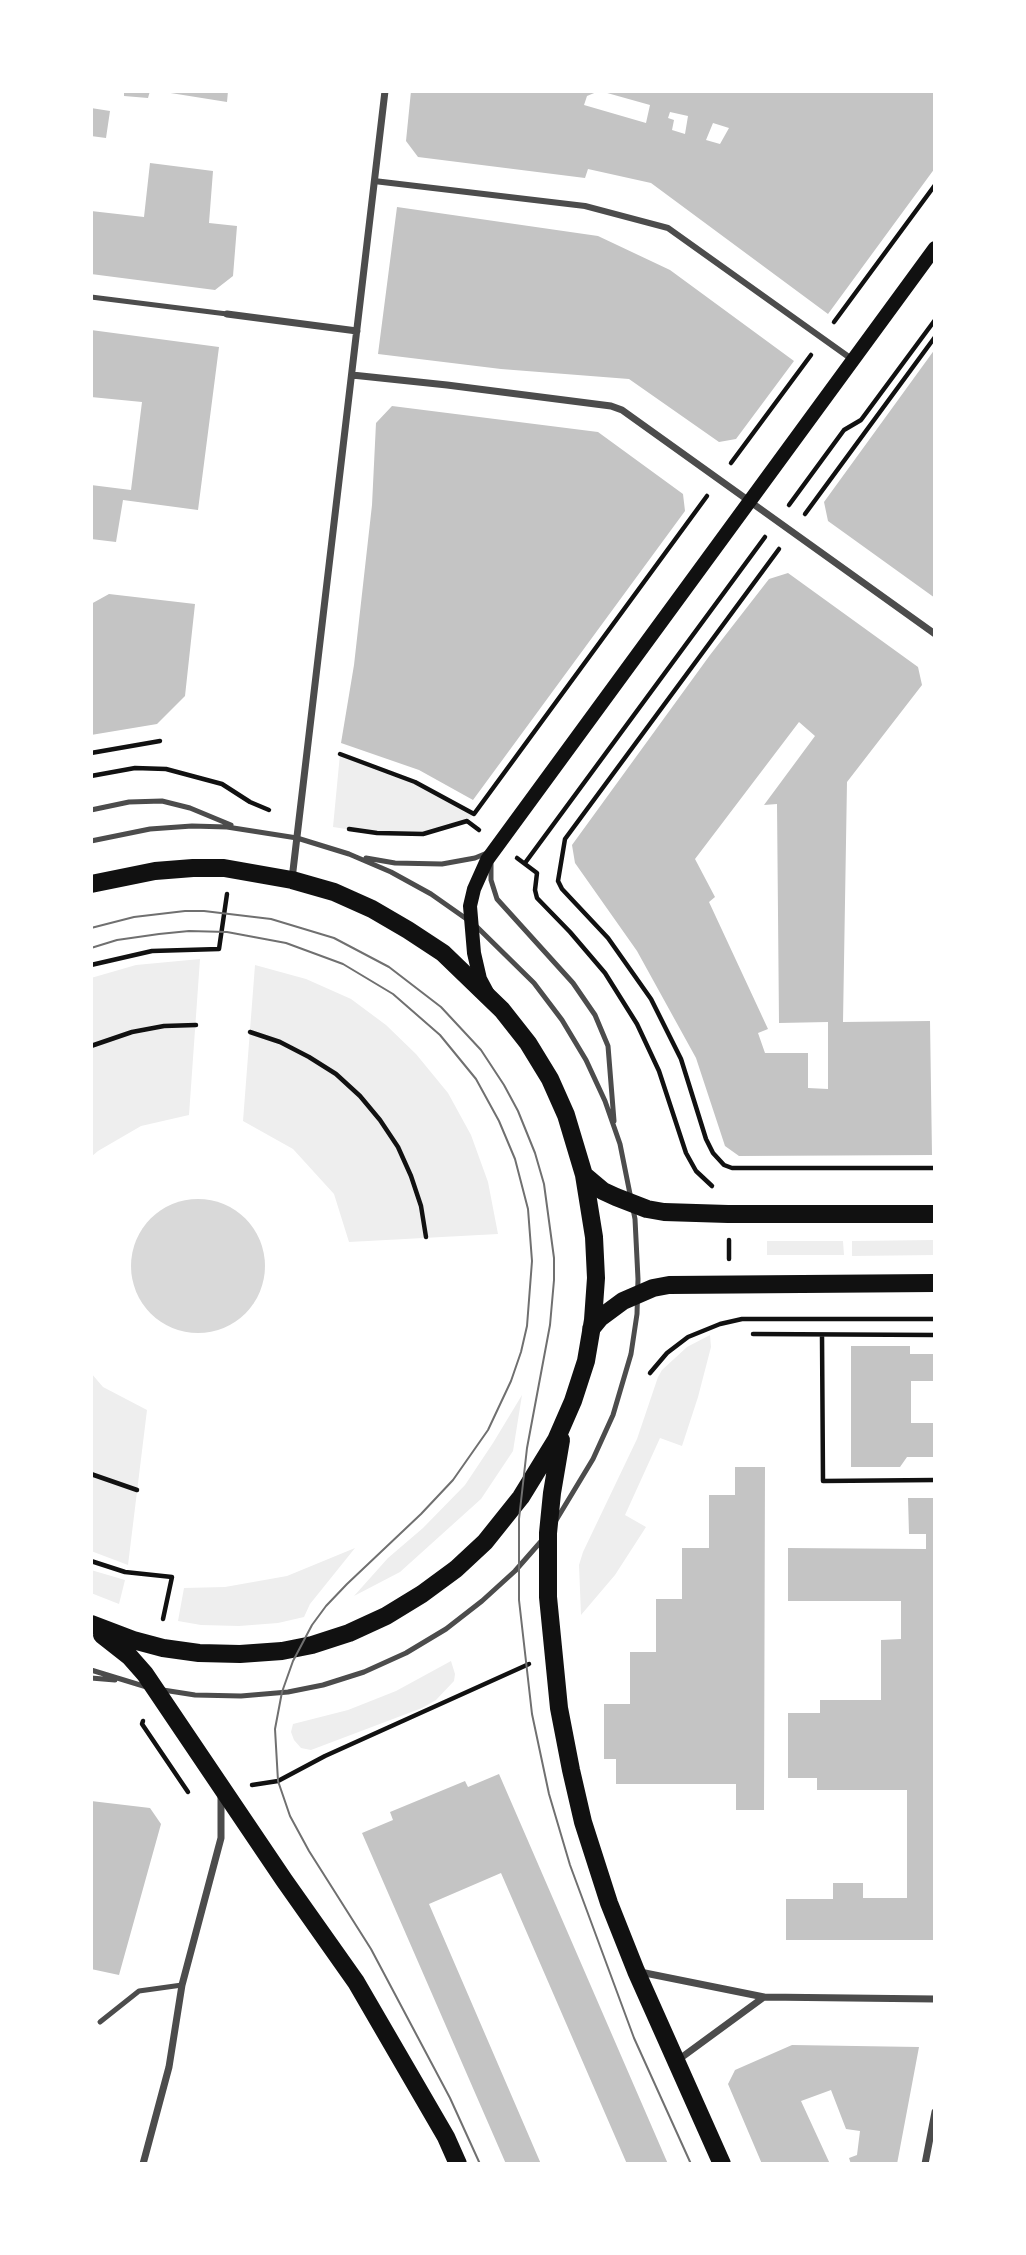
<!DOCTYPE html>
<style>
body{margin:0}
#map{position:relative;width:1026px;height:2255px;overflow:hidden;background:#fff;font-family:Quicksand,sans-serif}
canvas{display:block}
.frame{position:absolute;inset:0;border:93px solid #fff;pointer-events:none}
</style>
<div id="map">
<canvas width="1026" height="2255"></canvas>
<div class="frame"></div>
</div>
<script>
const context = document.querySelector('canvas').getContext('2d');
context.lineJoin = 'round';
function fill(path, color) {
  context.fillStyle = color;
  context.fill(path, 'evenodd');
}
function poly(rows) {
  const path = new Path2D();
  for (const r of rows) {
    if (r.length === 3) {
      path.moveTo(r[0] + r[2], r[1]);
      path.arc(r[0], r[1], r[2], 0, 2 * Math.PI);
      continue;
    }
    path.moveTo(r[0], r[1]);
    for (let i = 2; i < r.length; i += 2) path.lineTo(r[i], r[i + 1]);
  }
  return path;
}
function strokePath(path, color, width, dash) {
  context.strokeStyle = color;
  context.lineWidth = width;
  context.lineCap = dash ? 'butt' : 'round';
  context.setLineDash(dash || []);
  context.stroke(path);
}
fill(poly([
 [340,754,415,782,474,814,467,821,422,834,359,831,333,827],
 [200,959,189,1115,141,1126,98,1151,91,1157,91,978,136,965],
 [255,965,306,979,351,999,386,1025,416,1054,448,1093,471,1135,488,1182,498,1234,349,1242,334,1194,293,1149,243,1121],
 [935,1240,935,1255,852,1256,852,1241],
 [767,1241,843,1241,844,1255,767,1255],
 [710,1335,711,1347,698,1397,682,1446,660,1438,625,1515,646,1527,615,1575,581,1615,579,1565,583,1552,637,1439,658,1377,662,1370,687,1347],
 [91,1373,103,1387,147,1410,128,1565,91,1551],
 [522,1395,513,1451,481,1499,400,1572,354,1596,388,1558,423,1528,465,1485,493,1443],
 [355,1548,310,1604,304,1617,278,1623,239,1626,201,1625,178,1621,184,1588,225,1587,287,1576],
 [91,1570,125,1580,119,1604,91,1593],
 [451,1661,455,1674,454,1681,436,1700,422,1708,311,1750,301,1748,294,1740,291,1732,293,1724,348,1710,396,1691]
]), '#eee');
fill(poly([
 [198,1266,67]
]), '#d9d9d9');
fill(poly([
 [124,91,150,91,148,98,124,96],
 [158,91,228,91,227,102],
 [411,91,599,91,587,96,584,105,646,123,650,105,600,91,935,91,935,168,828,314,651,183,588,169,585,178,418,157,406,141],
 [670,112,688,116,685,134,672,130,674,120,668,118],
 [713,123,729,128,720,144,706,140],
 [91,108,110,111,106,138,91,136],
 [150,163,213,171,209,223,237,226,233,276,215,290,91,274,91,211,144,217],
 [397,207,598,236,670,270,794,361,736,439,719,442,629,379,501,369,378,354],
 [91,330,219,347,198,510,123,500,116,542,91,539,91,485,131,490,142,402,91,397],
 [935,349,935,598,828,521,824,502],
 [392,406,598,432,683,494,685,511,473,800,419,770,341,743,354,665,372,505,376,423],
 [788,573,918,667,922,685,847,782,843,1022,930,1021,932,1155,739,1156,725,1146,696,1058,637,951,575,863,572,845,710,655,769,579],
 [799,722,815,736,764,805,777,804,779,1023,828,1022,828,1089,808,1088,808,1053,765,1053,758,1033,768,1029,709,902,715,897,695,859],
 [109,594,195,604,185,696,157,724,91,735,91,604],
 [851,1346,910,1346,910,1354,935,1354,935,1381,911,1381,911,1423,935,1423,935,1457,907,1457,900,1467,851,1467],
 [735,1467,765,1467,764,1810,736,1810,736,1784,616,1784,616,1759,604,1759,604,1704,630,1704,630,1652,656,1652,656,1599,682,1599,682,1548,709,1548,709,1495,735,1495],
 [908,1498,935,1498,935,1940,786,1940,786,1899,833,1899,833,1883,863,1883,863,1898,907,1898,907,1790,817,1790,817,1778,788,1778,788,1713,820,1713,820,1700,881,1700,881,1640,901,1639,901,1601,788,1601,788,1548,926,1549,926,1534,909,1534],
 [499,1774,522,1827,668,2164,627,2164,501,1873,429,1904,541,2164,506,2164,362,1833,393,1820,390,1812,465,1781,468,1787],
 [91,1801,150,1808,161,1824,119,1975,91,1969],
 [792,2045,919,2047,897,2164,851,2164,849,2158,857,2155,860,2131,846,2129,831,2090,801,2101,830,2164,762,2164,728,2084,735,2070]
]), '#c4c4c4');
strokePath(poly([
 [834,322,935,185],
 [731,463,811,355],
 [789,505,844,430,861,420,935,320],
 [805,514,935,337],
 [779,549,565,839,558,881,562,889,608,938,651,999,681,1059,706,1139,713,1153,724,1165,732,1168,935,1168],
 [91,753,160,741],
 [340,754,415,782,474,814,707,496],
 [91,776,135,768,166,769,222,784,250,802,269,810],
 [349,829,377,833,423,834,467,821,479,830],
 [517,858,537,873,535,890,537,898,570,932,605,973,637,1024,659,1071,686,1153,696,1171,712,1186],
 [525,863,765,537],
 [91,965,152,951,219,949,227,894],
 [250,1032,280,1042,309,1057,336,1074,360,1096,380,1120,398,1147,411,1176,421,1206,426,1237],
 [91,1046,132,1032,164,1026,196,1025],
 [729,1240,729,1259],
 [753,1334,935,1335],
 [822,1335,823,1481,935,1480],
 [650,1373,667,1353,688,1337,720,1324,742,1319,935,1319],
 [91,1474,137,1490],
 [91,1561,125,1572,172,1577,163,1619],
 [143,1721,142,1724,188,1792],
 [252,1785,278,1781,325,1756,529,1664]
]), '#111', 4.5);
strokePath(poly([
 [91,297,227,314],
 [91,810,129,802,162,801,190,808,231,825],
 [91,841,150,829,192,826,227,827,297,838,349,854,391,872,431,894,468,920],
 [366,858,395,863,442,864,475,858,487,853],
 [491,863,491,880,497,899,573,983,595,1015,608,1046,614,1121],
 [476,926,534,983,562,1020,586,1060,605,1101,620,1144,635,1219,638,1279,637,1314,631,1354,613,1415,593,1459,555,1522],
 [91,1670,150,1688],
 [91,1678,115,1680],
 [163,1690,195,1695,241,1696,288,1692,323,1685,364,1672,406,1653,446,1629,482,1601,515,1571,544,1538],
 [100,2022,139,1991,182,1985]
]), '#4c4c4c', 5);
strokePath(poly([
 [374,181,585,206,668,228,853,360]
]), '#4c4c4c', 6);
strokePath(poly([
 [227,314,357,331],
 [352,375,447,385,611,406,622,410,935,634],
 [292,879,385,91],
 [640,1972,764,1997,678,2060],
 [764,1997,935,1999],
 [143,2164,169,2067,182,1985,221,1838,221,1796],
 [925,2164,935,2112]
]), '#4c4c4c', 7);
strokePath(poly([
 [488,994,480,979,474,953,470,906,474,889,487,860,935,248]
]), '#111', 14);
strokePath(poly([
 [91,884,155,871,193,868,224,868,292,880,334,892,372,909,408,930,443,953,502,1010,528,1043,550,1079,566,1115,584,1175,594,1237,596,1278,593,1320,586,1361,573,1401,556,1440,521,1497,485,1542,456,1569,422,1594,386,1616,349,1633,312,1645,282,1651,240,1654,199,1653,163,1648,133,1640,91,1624],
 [584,1175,603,1191,616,1197,647,1209,664,1212,728,1214,935,1214],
 [591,1329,600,1318,623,1301,653,1288,669,1285,935,1283],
 [561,1440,552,1493,548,1533,548,1597,559,1708,571,1770,583,1822,609,1903,636,1971,722,2164],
 [102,1635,130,1657,145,1674,284,1880,356,1982,446,2137,458,2164]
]), '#111', 18);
strokePath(poly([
 [91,928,134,917,185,911,204,911,271,919,334,938,389,967,441,1007,481,1050,504,1085,518,1111,535,1153,544,1184,554,1258,554,1280,550,1325,527,1448,519,1519,519,1600,532,1714,549,1794,570,1865,634,2038,691,2164],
 [91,948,117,940,159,934,189,931,227,932,286,943,343,964,393,994,440,1035,476,1079,499,1121,515,1159,528,1209,532,1261,527,1326,521,1352,511,1381,488,1430,453,1480,421,1514,347,1584,326,1606,312,1625,293,1661,282,1692,275,1729,278,1781,290,1816,309,1851,371,1949,450,2098,480,2164]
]), '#707070', 2);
</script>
